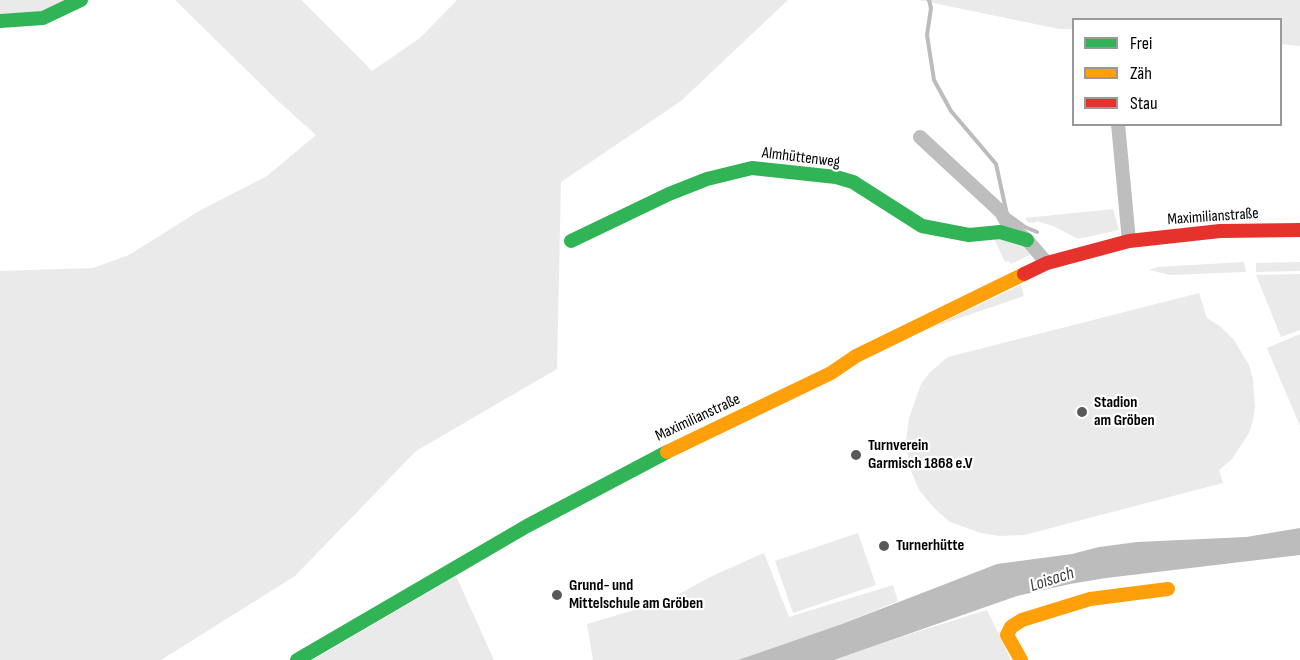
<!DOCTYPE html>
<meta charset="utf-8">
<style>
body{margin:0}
#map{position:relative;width:1300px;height:660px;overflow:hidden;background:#fff;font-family:"Sofia Sans Condensed",sans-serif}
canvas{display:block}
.legend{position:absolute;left:1072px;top:18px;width:210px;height:108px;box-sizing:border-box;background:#fff;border:2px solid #999;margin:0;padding:8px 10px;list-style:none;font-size:18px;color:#000}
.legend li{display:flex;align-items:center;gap:12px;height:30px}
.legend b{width:30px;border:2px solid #999}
</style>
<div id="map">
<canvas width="1300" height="660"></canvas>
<ul class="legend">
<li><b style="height:8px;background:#30b455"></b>Frei</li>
<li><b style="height:8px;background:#ff9f0a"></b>Zäh</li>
<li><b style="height:8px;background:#e5322d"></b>Stau</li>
</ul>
</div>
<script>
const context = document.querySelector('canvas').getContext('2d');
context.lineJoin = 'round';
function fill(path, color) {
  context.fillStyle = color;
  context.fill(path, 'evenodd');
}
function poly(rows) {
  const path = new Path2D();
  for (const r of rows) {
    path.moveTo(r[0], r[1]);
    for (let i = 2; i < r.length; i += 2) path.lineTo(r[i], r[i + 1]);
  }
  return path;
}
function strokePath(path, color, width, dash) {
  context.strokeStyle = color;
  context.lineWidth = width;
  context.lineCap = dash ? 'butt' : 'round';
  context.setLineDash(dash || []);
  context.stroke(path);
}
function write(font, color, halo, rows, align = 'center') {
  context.font = font + ' "Sofia Sans Condensed",sans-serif';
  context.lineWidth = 4.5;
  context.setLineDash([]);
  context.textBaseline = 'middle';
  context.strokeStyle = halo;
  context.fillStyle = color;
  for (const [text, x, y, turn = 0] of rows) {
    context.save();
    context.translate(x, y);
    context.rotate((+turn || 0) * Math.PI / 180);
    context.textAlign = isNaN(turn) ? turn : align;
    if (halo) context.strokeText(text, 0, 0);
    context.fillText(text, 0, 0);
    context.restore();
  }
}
fill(poly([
 [0,0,91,0,78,10,0,15],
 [175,0,301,0,372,71,420,38,457,0,788,0,681,101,561,182,557,369,416,451,295,576,161,660,0,660,0,271,93,268,129,255,199,211,267,176,316,135,277,100],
 [919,0,1300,0,1300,46,1281,44,1280,20,1074,20,1073,29,1059,29],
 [1113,209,1119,230,1078,239,1053,226,1037,221,1034,223,1028,222,1025,218],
 [993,236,1018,240,1030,255,1011,264,1009,261,1005,262],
 [1244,262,1246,272,1243,272,1170,275,1149,270,1157,267],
 [1300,262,1300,271,1256,272,1256,263],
 [1300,274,1300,330,1281,337,1256,275],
 [1021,285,1024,296,928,329],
 [1199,293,1207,318,1221,327,1234,340,1249,365,1253,379,1255,407,1253,420,1249,433,1232,459,1219,470,1223,483,1024,535,999,536,981,533,950,522,934,508,919,490,909,466,906,440,909,418,921,384,930,372,948,357],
 [1300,334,1300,426,1267,348],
 [858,533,876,585,793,613,775,561],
 [764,553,789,617,893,585,898,601,842,624,738,660,593,660,587,624,668,600,712,576],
 [456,576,494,660,313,660],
 [987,610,1011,660,834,660,907,635]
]), '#eaeaea');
fill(poly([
 [1300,528,1300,555,1106,578,1070,584,1017,596,834,660,738,660,842,624,997,564,1072,554,1099,547,1137,542,1246,537]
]), '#bcbcbc');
strokePath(poly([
 [929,0,931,8,927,35,934,80,951,111,996,164,1006,210],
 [1010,216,1025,227,1037,232]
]), '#bcbcbc', 4);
strokePath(poly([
 [1118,124,1129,241],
 [920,137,1001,212,1008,225,1027,240,1047,263]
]), '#bebebe', 14);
strokePath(poly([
 [0,21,43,18,81,0],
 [571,241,669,194,707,179,752,168,836,177,853,182,922,226,969,235,1000,232,1027,240],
 [297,660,527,526,667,452]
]), '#30b455', 14);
strokePath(poly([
 [667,452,831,373,856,356,1024,274],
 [1021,660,1007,635,1011,627,1022,620,1090,599,1168,589]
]), '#ff9f0a', 14);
strokePath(poly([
 [1024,274,1047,263,1129,241,1220,231,1300,230]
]), '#e5322d', 14);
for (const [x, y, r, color] of [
 [1082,412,6,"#595959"],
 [856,455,6,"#595959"],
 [884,546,6,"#595959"],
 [557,595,6,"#595959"]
]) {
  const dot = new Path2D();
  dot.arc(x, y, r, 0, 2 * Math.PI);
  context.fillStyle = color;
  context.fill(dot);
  strokePath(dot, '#fff', 2);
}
write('16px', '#000', '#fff', [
 ["Almhüttenweg",801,158,7],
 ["Maximilianstraße",1213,217,-4],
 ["Maximilianstraße",698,418,-25]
]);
write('bold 16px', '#000', '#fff', [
 ["Stadion",1094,403],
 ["am Gröben",1094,421],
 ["Turnverein",868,446],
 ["Garmisch 1868 e.V",868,464],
 ["Turnerhütte",896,546],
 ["Grund- und",569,586],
 ["Mittelschule am Gröben",569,604]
], 'left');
write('italic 18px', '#404040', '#fff', [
 ["Loisach",1052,580,-18]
]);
</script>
